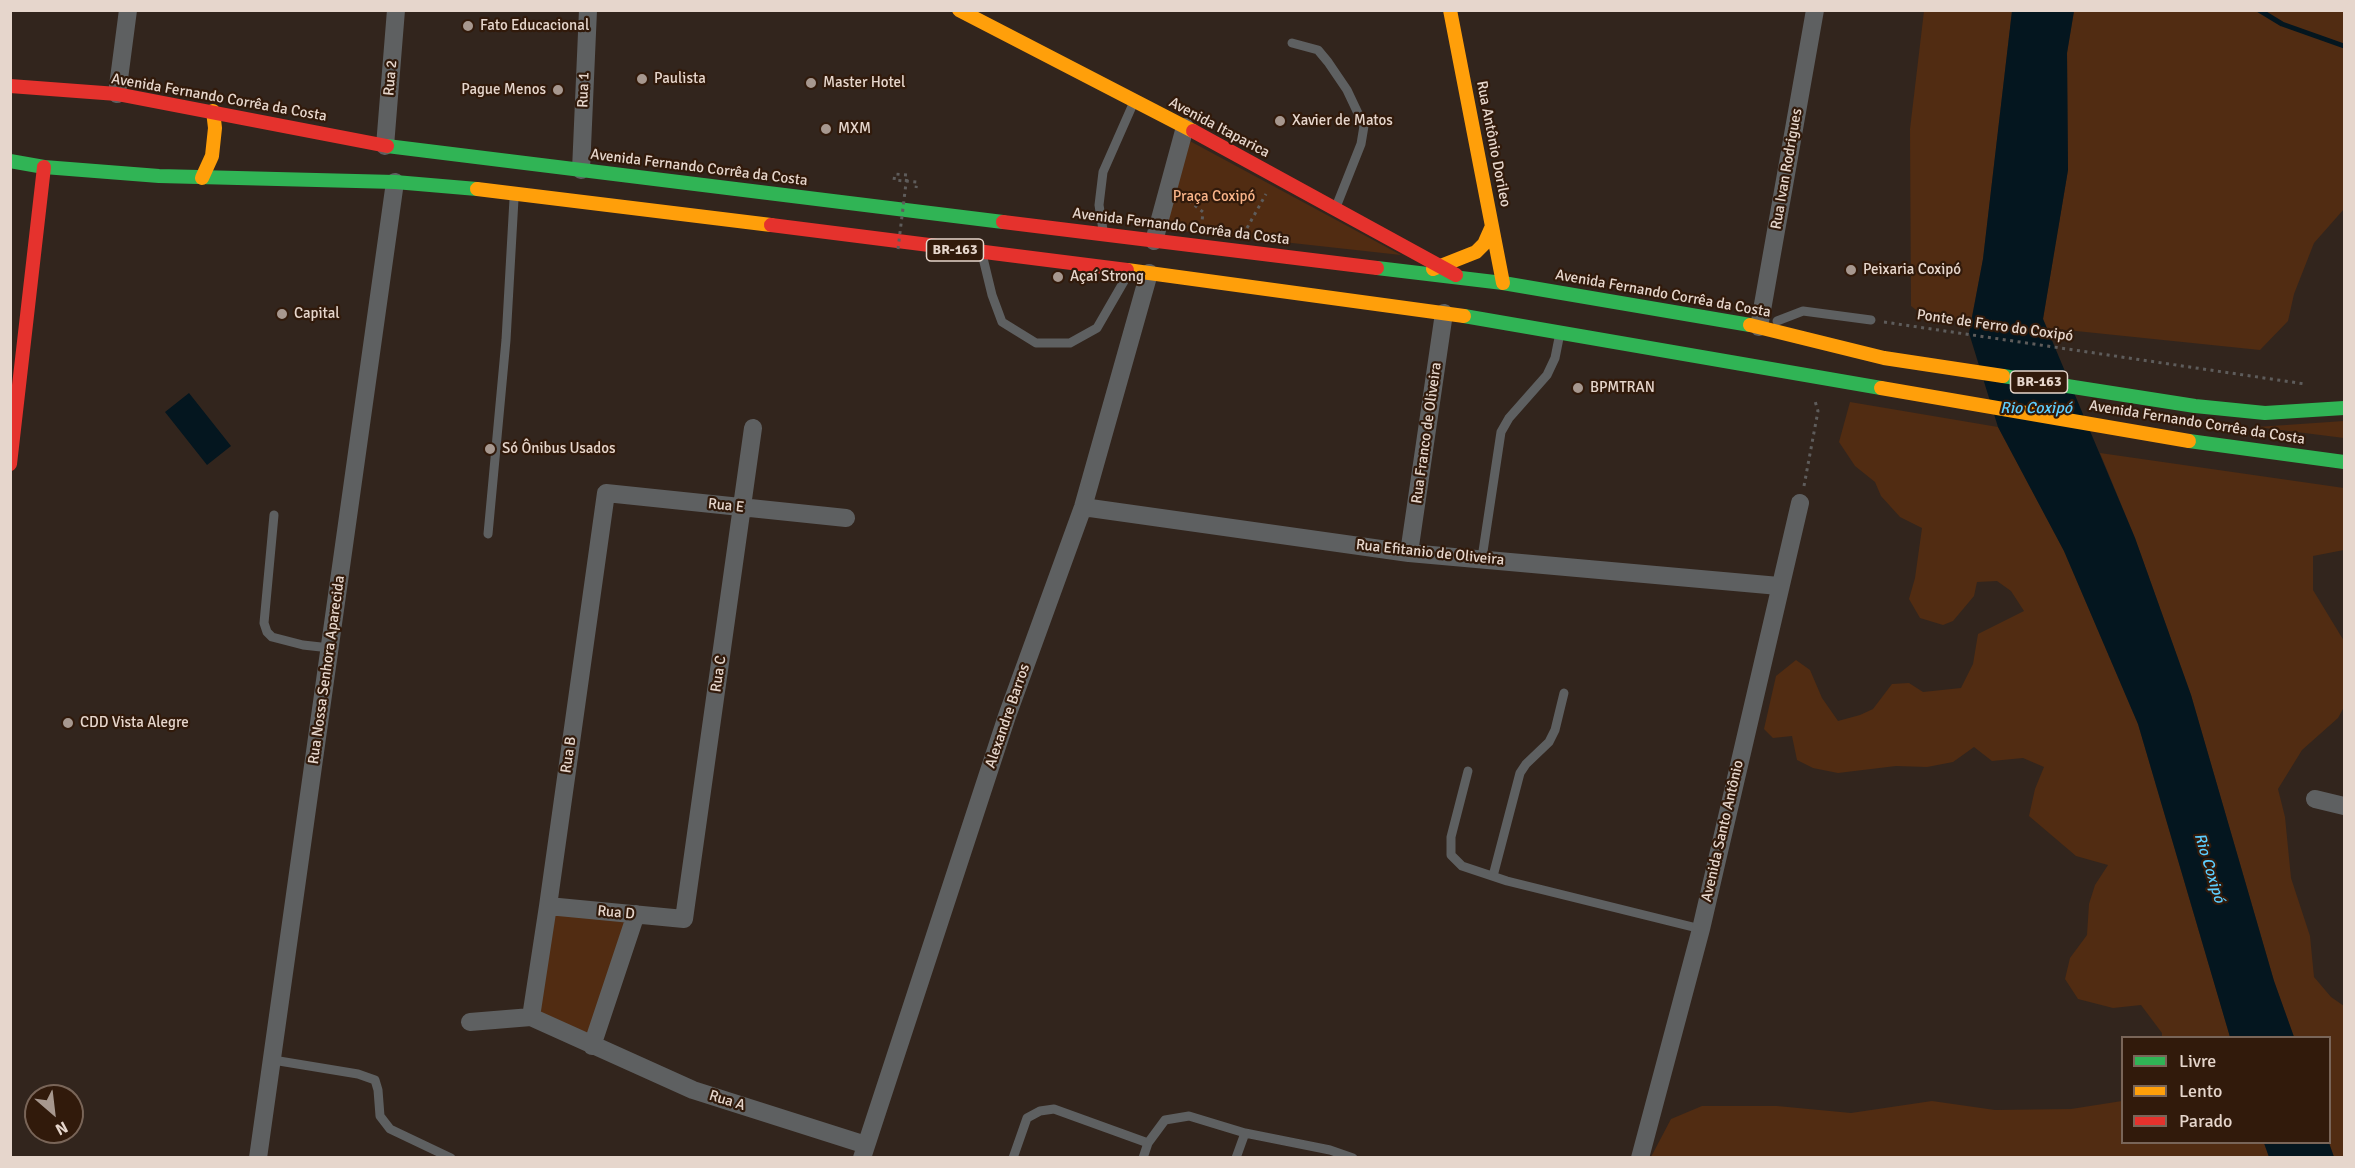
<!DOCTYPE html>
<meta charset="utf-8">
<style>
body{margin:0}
#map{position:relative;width:2355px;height:1168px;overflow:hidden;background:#32251d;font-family:Signika,sans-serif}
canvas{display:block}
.frame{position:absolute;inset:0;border:12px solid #e6d6cc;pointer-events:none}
.legend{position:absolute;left:2121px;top:1036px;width:210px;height:108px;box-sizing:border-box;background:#311a0b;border:2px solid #796558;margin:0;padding:8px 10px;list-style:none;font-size:18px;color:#e6d6cc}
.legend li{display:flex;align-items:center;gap:12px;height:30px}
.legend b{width:30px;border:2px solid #796558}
.north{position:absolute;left:24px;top:1084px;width:60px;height:60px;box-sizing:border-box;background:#311a0b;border:2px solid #796558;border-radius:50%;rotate:152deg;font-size:16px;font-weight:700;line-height:24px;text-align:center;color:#e6d6cc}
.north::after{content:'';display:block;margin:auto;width:21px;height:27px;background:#a7988f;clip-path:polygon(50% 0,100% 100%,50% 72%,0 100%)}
</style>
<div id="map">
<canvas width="2355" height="1168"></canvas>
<div class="frame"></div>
<ul class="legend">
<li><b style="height:8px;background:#30b455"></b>Livre</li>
<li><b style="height:8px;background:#ff9f0a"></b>Lento</li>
<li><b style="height:8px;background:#e5322d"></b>Parado</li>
</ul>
<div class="north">N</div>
</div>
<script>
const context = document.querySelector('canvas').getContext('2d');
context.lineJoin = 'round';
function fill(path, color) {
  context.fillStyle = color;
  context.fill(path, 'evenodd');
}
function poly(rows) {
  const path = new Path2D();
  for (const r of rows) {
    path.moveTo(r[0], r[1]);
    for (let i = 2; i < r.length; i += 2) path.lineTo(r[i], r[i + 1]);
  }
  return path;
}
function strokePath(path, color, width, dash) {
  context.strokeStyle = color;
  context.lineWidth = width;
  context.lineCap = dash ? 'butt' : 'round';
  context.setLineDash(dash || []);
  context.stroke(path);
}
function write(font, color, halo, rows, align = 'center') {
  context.font = font + ' Signika,sans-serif';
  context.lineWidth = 4.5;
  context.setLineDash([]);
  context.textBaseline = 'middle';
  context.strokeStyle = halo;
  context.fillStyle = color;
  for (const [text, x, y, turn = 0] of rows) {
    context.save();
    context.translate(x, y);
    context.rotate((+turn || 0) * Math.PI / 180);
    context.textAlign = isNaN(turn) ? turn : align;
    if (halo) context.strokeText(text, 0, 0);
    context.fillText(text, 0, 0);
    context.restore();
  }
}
fill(poly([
 [1924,11,2012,11,1983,259,1971,322,1924,316,1911,306,1910,129],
 [2074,11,2344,11,2344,209,2314,243,2294,294,2288,321,2260,350,2047,328,2043,319,2068,170,2067,53],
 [1188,140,1401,255,1165,229],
 [1850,402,1998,427,2064,551,2138,724,2230,1037,2162,1037,2162,1033,2141,1005,2113,1008,2078,999,2065,979,2070,958,2087,935,2089,904,2095,885,2108,865,2076,856,2029,816,2035,789,2044,767,2023,758,1992,761,1974,747,1953,762,1927,767,1896,766,1838,773,1813,768,1797,760,1792,736,1773,738,1764,729,1776,676,1796,660,1810,670,1822,698,1838,721,1860,715,1873,709,1892,684,1909,683,1923,692,1961,688,1973,664,1978,634,2024,611,2011,591,1997,581,1977,582,1974,596,1953,621,1943,625,1920,618,1909,599,1915,578,1922,528,1900,517,1881,496,1875,482,1855,466,1839,442],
 [2344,421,2344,438,2257,427],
 [2100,453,2344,488,2344,550,2313,556,2313,590,2344,641,2344,707,2338,718,2302,750,2278,789,2285,817,2291,878,2310,936,2314,977,2331,997,2344,1006,2344,1157,2334,1157,2329,1143,2330,1038,2294,1037,2274,981,2191,695,2135,538],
 [555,913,630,919,591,1039,535,1014],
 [1932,1101,1995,1110,2071,1109,2122,1101,2122,1142,2264,1143,2269,1157,1651,1157,1671,1119,1702,1106,1777,1106,1851,1113]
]), '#512c12');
fill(poly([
 [2012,11,2074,11,2067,53,2068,170,2043,319,2135,538,2191,695,2274,981,2294,1037,2230,1037,2138,724,2064,551,1998,427,1969,333,1983,259],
 [189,393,231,446,207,465,165,412],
 [2264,1143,2329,1143,2334,1157,2269,1157]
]), '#04161f');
strokePath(poly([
 [2259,10,2282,24,2344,46]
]), '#04161f', 5);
strokePath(poly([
 [907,175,895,174,894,180,917,182,916,188],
 [1183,196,1203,212,1202,222],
 [1247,228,1266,194],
 [1884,322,2305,384],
 [1804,486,1818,411,1815,401]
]), '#5e5c5b', 3, [3, 4.5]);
strokePath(poly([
 [1292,43,1318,50,1328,62,1347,90,1364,126,1361,144,1336,207],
 [1103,230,1099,205,1103,172,1133,104],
 [983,258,992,295,1002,322,1036,343,1070,343,1097,328,1127,276],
 [1777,321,1803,311,1871,320],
 [274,515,264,623,267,632,272,637,303,645,330,648],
 [488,534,506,340,514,199],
 [1482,558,1501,432,1509,418,1547,375,1555,358,1559,338],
 [1468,771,1451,837,1451,855,1462,866,1507,881,1701,929],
 [1493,876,1520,773,1526,764,1549,742,1555,730,1564,693],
 [273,1060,358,1074,375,1080,378,1090,380,1116,390,1129,451,1158],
 [1013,1158,1027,1118,1040,1111,1054,1109,1148,1143],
 [1143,1158,1148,1143,1165,1120,1189,1116,1245,1133,1330,1150,1353,1158],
 [1236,1158,1245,1133]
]), '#5e6061', 9);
strokePath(poly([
 [117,94,128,10],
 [385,146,396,10],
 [581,170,588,10],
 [1154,241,1185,127],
 [1759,327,1815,10],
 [1083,507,1409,553,1779,586],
 [1409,553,1444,313],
 [2315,799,2344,806],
 [548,906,684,919,753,428],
 [531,1017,548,906,606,493,846,518],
 [470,1022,531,1017,693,1090,866,1145],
 [592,1046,636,914],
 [258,1158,395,182],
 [862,1158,1007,716,1083,507,1149,273],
 [1640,1158,1701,929,1800,503]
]), '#5e6061', 18);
strokePath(poly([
 [387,146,1003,222],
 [10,161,44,167,159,176,395,182,477,189],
 [1377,268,1503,283,1750,325],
 [1464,316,1881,388],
 [2003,376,2195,406,2265,413,2344,408],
 [2189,441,2344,462]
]), '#30b455', 14);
strokePath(poly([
 [959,10,1193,131],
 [1450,10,1503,283],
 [202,178,212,156,215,128,213,111],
 [477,189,771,225],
 [1433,269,1476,252,1484,244,1492,226],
 [1127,270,1464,316],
 [1750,325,1884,358,2003,376],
 [1881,388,2189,441]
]), '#ff9f0a', 14);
strokePath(poly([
 [10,86,117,94,387,146],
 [1193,131,1456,275],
 [1003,222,1377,268],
 [771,225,1127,270],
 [10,464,44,167]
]), '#e5322d', 14);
strokePath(poly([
 [898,249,907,175]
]), '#5e5c5b', 3, [3, 4.5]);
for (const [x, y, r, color] of [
 [468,26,6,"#a7988f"],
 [642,79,6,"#a7988f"],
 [811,83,6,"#a7988f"],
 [558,90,6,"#a7988f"],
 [1280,121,6,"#a7988f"],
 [826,129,6,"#a7988f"],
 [1851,270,6,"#a7988f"],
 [1058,277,6,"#a7988f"],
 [282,314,6,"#a7988f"],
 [1578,388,6,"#a7988f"],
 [490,449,6,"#a7988f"],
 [68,723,6,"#a7988f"]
]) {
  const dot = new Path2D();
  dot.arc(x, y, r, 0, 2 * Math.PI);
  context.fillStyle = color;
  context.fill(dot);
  strokePath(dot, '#311a0b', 2);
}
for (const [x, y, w] of [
 [955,250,57],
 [2039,382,57]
]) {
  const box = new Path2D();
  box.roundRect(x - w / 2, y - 11, w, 22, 4.5);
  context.fillStyle = '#311a0b';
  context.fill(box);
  strokePath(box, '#e6d6cc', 1.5);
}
write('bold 14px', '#e6d6cc', null, [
 ["BR-163",955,250],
 ["BR-163",2039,382]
]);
write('15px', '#e6d6cc', '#311a0b', [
 ["Fato Educacional",480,26],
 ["Paulista",654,79],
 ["Master Hotel",823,83],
 ["Pague Menos",546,90,"right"],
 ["Xavier de Matos",1292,121],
 ["MXM",838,129],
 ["Peixaria Coxipó",1863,270],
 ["Açaí Strong",1070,277],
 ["Capital",294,314],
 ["BPMTRAN",1590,388],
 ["Só Ônibus Usados",502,449],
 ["CDD Vista Alegre",80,723]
], 'left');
write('15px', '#e6d6cc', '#311a0b', [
 ["Rua 2",391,78,-85],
 ["Rua 1",584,90,-88],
 ["Avenida Fernando Corrêa da Costa",219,98,10],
 ["Avenida Itaparica",1219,128,28],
 ["Rua Antônio Dorileo",1493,144,79],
 ["Avenida Fernando Corrêa da Costa",699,168,7],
 ["Rua Ivan Rodrigues",1787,169,-80],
 ["Avenida Fernando Corrêa da Costa",1181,227,7],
 ["Avenida Fernando Corrêa da Costa",1663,294,10],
 ["Ponte de Ferro do Coxipó",1995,326,8],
 ["Avenida Fernando Corrêa da Costa",2197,423,9],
 ["Rua Franco de Oliveira",1427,433,-82],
 ["Rua E",726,506,6],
 ["Rua Efitanio de Oliveira",1430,553,6],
 ["Rua Nossa Senhora Aparecida",327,670,-82],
 ["Rua C",719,674,-82],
 ["Alexandre Barros",1008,716,-71],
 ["Rua B",569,755,-82],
 ["Avenida Santo Antônio",1723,831,-77],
 ["Rua D",616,913,5],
 ["Rua A",727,1101,17]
]);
write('15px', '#f9b489', '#311a0b', [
 ["Praça Coxipó",1214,197]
]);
write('italic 16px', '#5dceff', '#311a0b', [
 ["Rio Coxipó",2036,409],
 ["Rio Coxipó",2209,868,73]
]);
</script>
